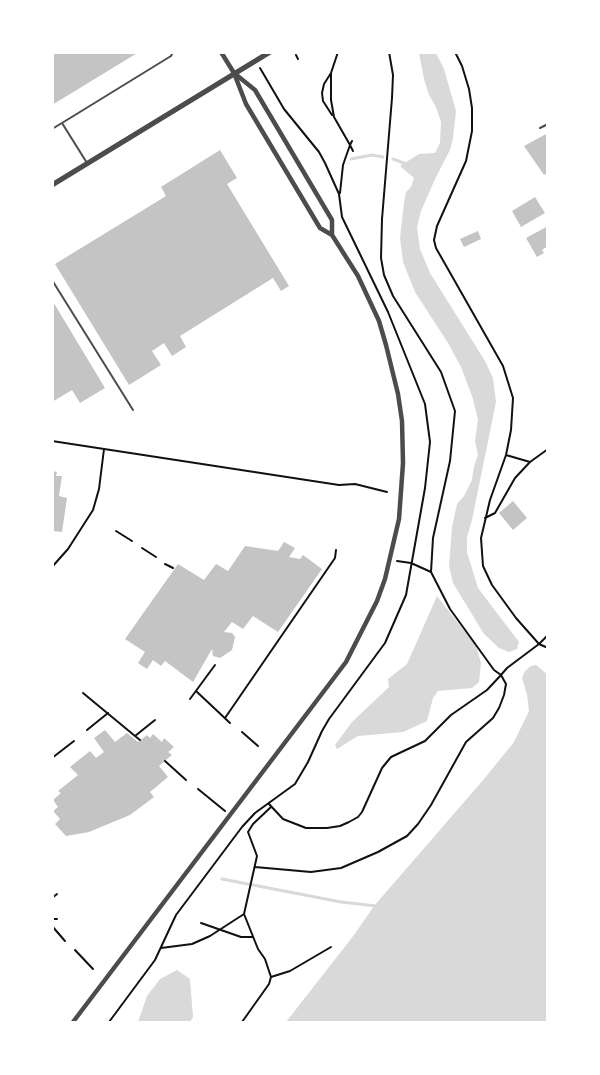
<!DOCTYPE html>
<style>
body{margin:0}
#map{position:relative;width:600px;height:1075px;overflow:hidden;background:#fff;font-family:"Space Grotesk",sans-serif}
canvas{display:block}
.frame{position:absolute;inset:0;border:54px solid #fff;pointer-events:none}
</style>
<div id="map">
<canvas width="600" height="1075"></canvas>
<div class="frame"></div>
</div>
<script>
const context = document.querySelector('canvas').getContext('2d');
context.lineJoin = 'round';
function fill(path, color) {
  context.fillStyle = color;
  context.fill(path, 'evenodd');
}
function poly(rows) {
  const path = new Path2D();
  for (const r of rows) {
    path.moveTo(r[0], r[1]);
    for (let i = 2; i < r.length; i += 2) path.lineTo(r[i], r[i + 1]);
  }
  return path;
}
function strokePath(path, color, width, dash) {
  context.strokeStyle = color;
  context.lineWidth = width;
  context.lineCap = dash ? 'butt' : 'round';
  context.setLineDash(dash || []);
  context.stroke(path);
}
fill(poly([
 [419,53,436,53,444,69,456,111,453,138,450,150,436,177,421,211,417,227,420,249,430,273,485,361,493,378,496,402,472,520,467,537,467,552,478,588,519,642,517,649,509,652,499,648,484,634,453,583,449,566,452,527,457,504,464,496,472,480,474,466,478,455,475,441,478,419,472,396,461,367,448,343,415,292,403,262,400,238,404,202,406,192,411,187,414,178,400,166,419,154,435,153,440,143,441,122,436,107,429,95,424,79],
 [437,596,476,646,481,663,479,682,472,688,438,691,433,698,427,721,403,732,358,736,337,749,335,745,352,722,389,687,388,679,407,664],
 [536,665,548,675,547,1022,286,1022,354,935,374,906,484,779,514,742,529,711,527,695,522,678,525,671,531,666],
 [177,970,190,979,193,1017,190,1022,138,1022,147,996,160,979]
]), '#d9d9d9');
strokePath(poly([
 [351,159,372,155,383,157],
 [393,159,409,165],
 [222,879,341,902,376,906]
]), '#d9d9d9', 3);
fill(poly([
 [52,52,139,52,52,105],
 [548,133,548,173,544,175,524,146],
 [220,150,237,178,227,184,289,286,281,291,273,278,180,336,186,347,172,356,164,343,152,351,161,365,129,385,55,264,166,196,161,187],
 [535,197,545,213,521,227,512,211],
 [548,226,548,246,542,250,544,253,537,257,526,238],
 [478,231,481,239,464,247,460,239],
 [52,300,105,388,80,403,72,390,52,402],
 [52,471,57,472,56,476,62,476,59,496,67,498,62,532,52,531],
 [513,501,527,518,513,530,499,513],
 [284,542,295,548,289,557,300,559,303,555,322,569,278,632,253,616,243,629,232,622,224,632,232,633,235,637,232,650,220,658,213,656,212,649,193,682,165,661,161,666,153,660,147,669,138,663,145,652,125,639,178,564,204,580,216,564,228,571,245,546,278,551],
 [105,730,115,742,127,733,138,742,147,735,150,738,153,734,162,742,164,738,174,747,168,752,172,755,159,766,168,777,150,792,154,797,130,815,89,832,66,836,55,824,60,819,53,811,58,807,53,800,61,793,58,791,78,775,70,767,90,751,96,758,104,752,94,738]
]), '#c4c4c4');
strokePath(poly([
 [338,52,331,73,331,100,334,117,350,145,343,165,340,193],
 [389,52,393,75,392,98,382,219,381,258,384,275,393,296,441,372,455,411,450,461,433,538,431,572],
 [455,52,462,66,469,89,472,108,472,131,466,161,437,226,434,240,436,248,503,366,513,398,511,430,506,455,490,500,481,538,483,566,492,585,516,618,539,644,548,648],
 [296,55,298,59],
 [331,73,324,84,322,93,323,101,332,115],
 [352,141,350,145,353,151],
 [52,441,339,485,355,484,387,492],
 [506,455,530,462],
 [485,518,495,513,515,478,530,462,548,449],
 [116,531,132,541],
 [142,548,156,557],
 [397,561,411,563,431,572,450,609,494,670,501,675,507,668,539,644,548,635],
 [165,564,173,568],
 [52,567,68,549,93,510,99,489,104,449],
 [196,691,230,723],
 [83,693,135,736],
 [190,699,215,665],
 [225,718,335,558,336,550],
 [87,730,108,713],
 [242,732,258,746],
 [140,740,135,736,155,720],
 [52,758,74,741],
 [165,761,186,780],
 [198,789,225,811],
 [255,867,311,872,341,868,378,852,407,836,418,824,431,805,466,742,493,718,499,708,504,695,506,684,501,675,487,690,451,715,425,741,391,757,382,768,362,812,358,817,349,822,340,826,327,828,306,828,283,819,269,804],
 [52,898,57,894],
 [52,919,57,919],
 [201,923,241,937,253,937],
 [52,926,65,941],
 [161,948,192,944,210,936,244,914,257,856,248,832,253,824,271,807],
 [75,950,93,969],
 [271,977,290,971,331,947],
 [109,1022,155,960,176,915,242,827,255,813,295,784,308,762,322,731,329,719,385,643,406,595,425,488,430,442,425,404,388,312,342,217,339,194,325,163,319,152,284,109,260,68],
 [242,1022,269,984,271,977,265,959,258,949,244,914]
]), '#111', 2);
strokePath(poly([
 [62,123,171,56,173,52],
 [540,128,548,124],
 [52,129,62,123,87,163],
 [52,280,133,410]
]), '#4c4c4c', 2);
strokePath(poly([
 [234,73,255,90,332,220,332,235],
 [73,1022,346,662,377,601,385,579,399,519,403,463,402,421,398,394,386,345,379,321,358,276,332,235,320,228,246,104,234,73,221,52]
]), '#4c4c4c', 4.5);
strokePath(poly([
 [52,185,270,52]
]), '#4c4c4c', 5);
</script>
